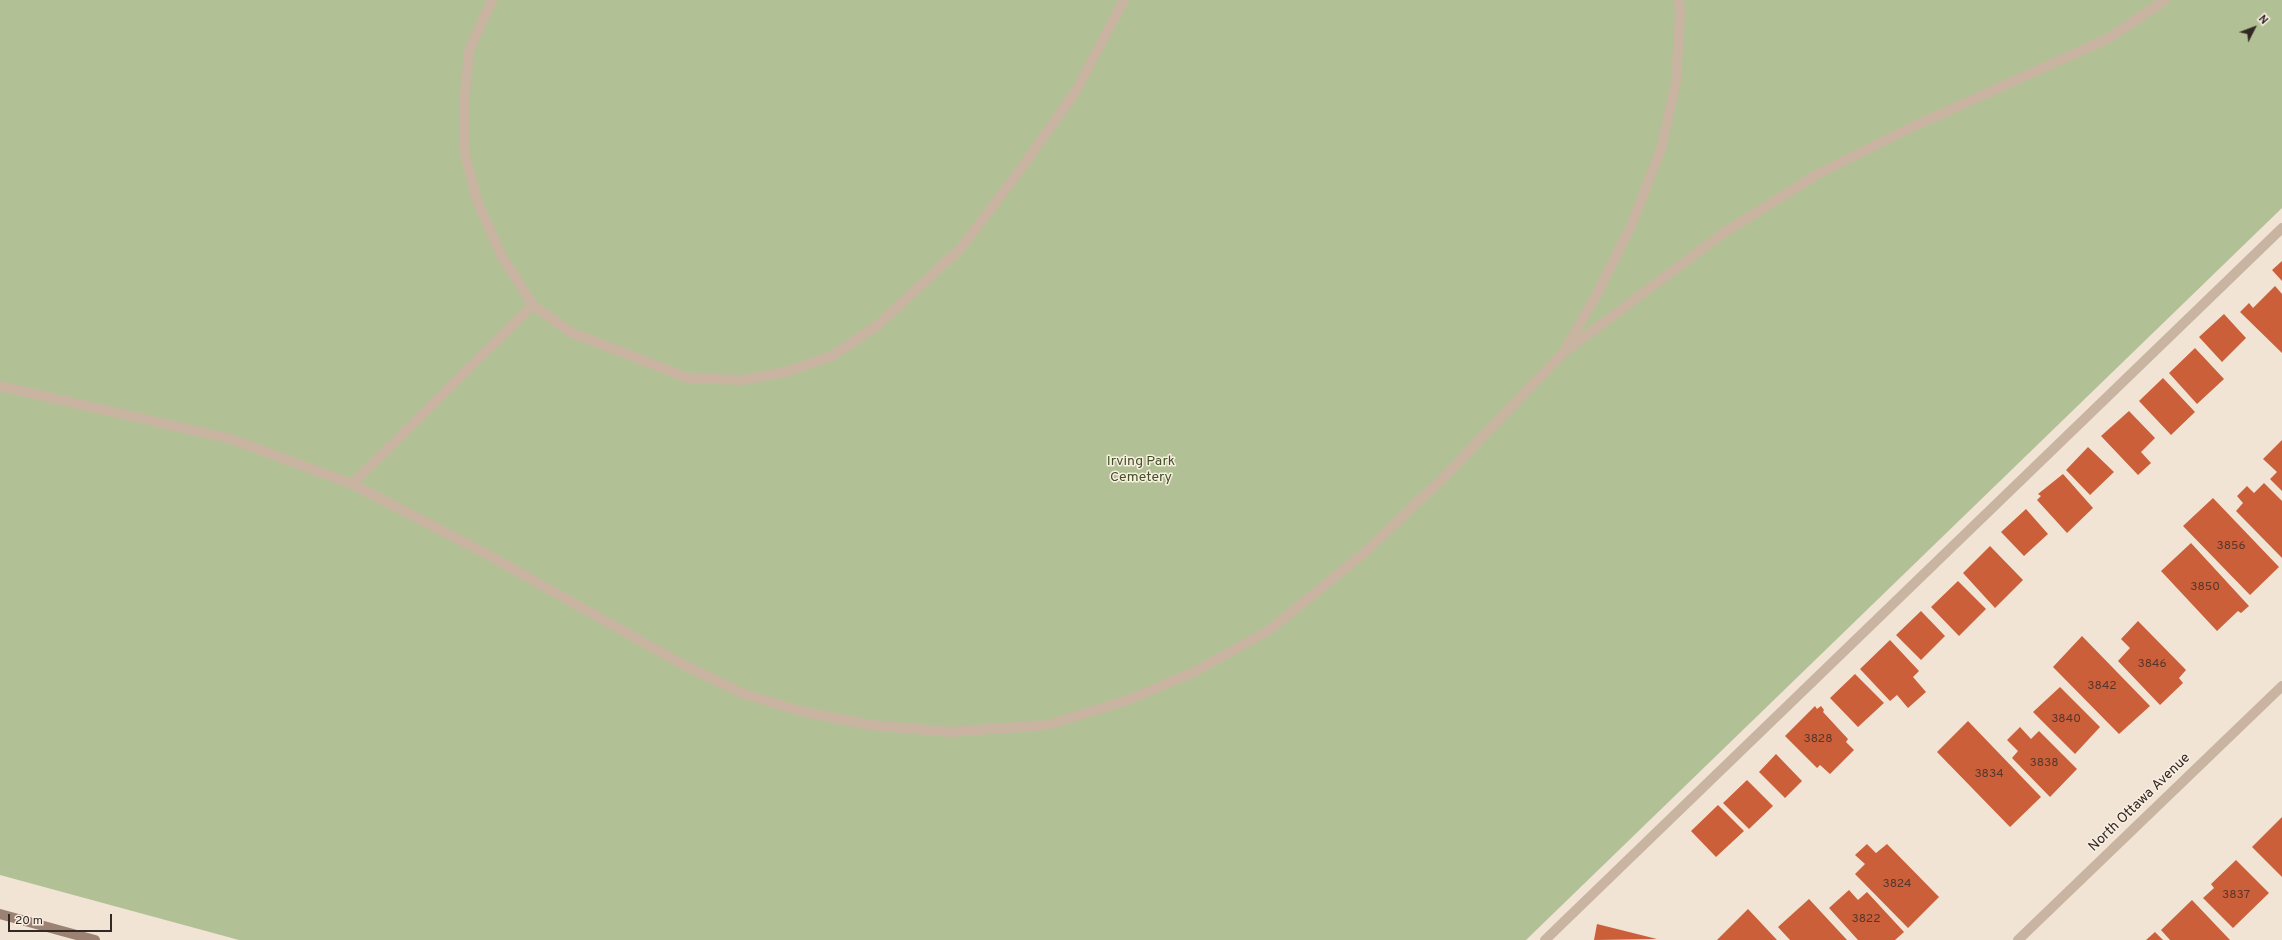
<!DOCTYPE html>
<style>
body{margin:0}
#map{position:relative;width:2282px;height:940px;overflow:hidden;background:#f1e4d5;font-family:Overpass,sans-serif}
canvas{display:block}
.north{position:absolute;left:2234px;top:8px;width:40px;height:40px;-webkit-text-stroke:3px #f9eee1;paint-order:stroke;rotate:48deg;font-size:11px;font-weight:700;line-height:16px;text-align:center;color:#332924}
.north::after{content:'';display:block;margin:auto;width:14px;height:18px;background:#332924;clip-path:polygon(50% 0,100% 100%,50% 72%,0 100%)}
.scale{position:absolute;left:8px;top:914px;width:104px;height:18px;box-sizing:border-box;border:2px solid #332924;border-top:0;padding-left:5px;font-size:12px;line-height:14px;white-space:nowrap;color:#332924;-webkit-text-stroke:3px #f9eee1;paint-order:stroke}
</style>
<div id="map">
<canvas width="2282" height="940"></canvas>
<div class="north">N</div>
<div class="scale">20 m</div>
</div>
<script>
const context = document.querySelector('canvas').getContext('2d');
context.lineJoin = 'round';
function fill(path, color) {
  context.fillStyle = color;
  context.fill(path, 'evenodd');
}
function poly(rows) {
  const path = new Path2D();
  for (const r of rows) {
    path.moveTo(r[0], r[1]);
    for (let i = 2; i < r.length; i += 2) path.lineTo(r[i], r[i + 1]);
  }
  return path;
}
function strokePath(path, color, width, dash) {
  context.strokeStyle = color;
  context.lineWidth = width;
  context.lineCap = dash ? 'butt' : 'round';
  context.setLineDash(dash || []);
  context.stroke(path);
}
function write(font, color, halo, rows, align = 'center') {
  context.font = font + ' Overpass,sans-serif';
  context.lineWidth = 3;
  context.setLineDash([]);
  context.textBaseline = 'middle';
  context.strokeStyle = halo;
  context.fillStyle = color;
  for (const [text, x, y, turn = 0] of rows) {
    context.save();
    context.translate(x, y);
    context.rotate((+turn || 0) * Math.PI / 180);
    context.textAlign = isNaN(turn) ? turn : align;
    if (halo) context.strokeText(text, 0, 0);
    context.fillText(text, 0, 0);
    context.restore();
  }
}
fill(poly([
 [0,0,2282,0,2282,208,1526,940,239,940,0,875]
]), '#b1c095');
fill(poly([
 [2282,261,2282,281,2272,270],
 [2275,286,2282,294,2282,353,2240,312,2249,303,2253,308],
 [2224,314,2246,338,2222,362,2199,337],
 [2195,348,2224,379,2197,404,2169,373],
 [2163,378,2195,412,2171,435,2139,401],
 [2129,411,2155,438,2141,452,2151,463,2138,475,2101,436],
 [2282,440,2282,491,2270,479,2277,472,2263,459],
 [2088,447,2114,472,2090,495,2066,470],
 [2063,474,2093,508,2067,533,2037,500,2041,496,2038,494],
 [2264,483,2282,501,2282,558,2236,511,2243,503,2237,496,2247,486,2254,493],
 [2213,498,2279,567,2250,595,2183,526],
 [2026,509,2048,534,2024,556,2001,532],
 [2191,543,2249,606,2241,613,2238,611,2217,631,2161,571],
 [1990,546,2023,580,1995,608,1963,573],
 [1958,581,1986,609,1959,636,1931,607],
 [1921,611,1945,636,1921,660,1896,635],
 [2138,621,2186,670,2179,678,2183,683,2160,705,2118,661,2130,648,2121,639],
 [2082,636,2150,706,2119,734,2053,667],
 [1890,640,1919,671,1913,677,1926,692,1908,708,1897,695,1890,701,1860,669],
 [1855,674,1884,703,1858,727,1830,698],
 [2060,687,2100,727,2075,754,2033,712],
 [1815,706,1817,709,1821,706,1824,710,1823,712,1848,739,1846,742,1854,750,1830,774,1820,765,1817,768,1785,736],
 [1968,721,2041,797,2010,827,1937,752],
 [2020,727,2031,739,2039,731,2077,769,2050,797,2012,758,2018,751,2007,740],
 [1776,754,1802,781,1785,798,1759,772],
 [1747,780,1773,806,1749,829,1723,803],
 [1718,805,1744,831,1716,857,1691,831],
 [2282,817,2282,877,2252,847],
 [1867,844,1876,853,1887,844,1939,897,1908,928,1855,874,1865,864,1855,855],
 [2236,860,2269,893,2233,928,2203,898,2214,888,2211,884],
 [1849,890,1858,900,1867,892,1904,932,1895,940,1858,940,1829,908],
 [1809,899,1847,940,1790,940,1778,927],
 [2192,900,2230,940,2170,940,2161,930],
 [1748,909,1777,940,1717,940],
 [1597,924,1657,939,1594,940],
 [2155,932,2163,940,2146,940]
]), '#ca5f3a');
strokePath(poly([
 [492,0,469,51,464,107,465,154,477,200,501,255,533,305,570,332,688,378,742,380,786,372,832,356,878,325,961,248,1020,170,1076,91,1124,0],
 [1566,348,1597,294,1631,226,1661,149,1676,82,1680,13,1679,0],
 [0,386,231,439,352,484,481,551,680,663,744,694,800,711,870,725,950,732,1047,725,1128,700,1194,672,1268,631,1363,554,1445,476,1563,353,1726,231,1818,174,1910,128,2109,38,2165,0],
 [352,484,533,305],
 [1545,940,2282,228]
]), '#c9b4a1', 10);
strokePath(poly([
 [2018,940,2282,686]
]), '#c9b4a1', 10);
strokePath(poly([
 [0,914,95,940]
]), '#9c8273', 10);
write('12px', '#59362a', null, [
 ["3856",2231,547],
 ["3850",2205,588],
 ["3846",2152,665],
 ["3842",2102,687],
 ["3840",2066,720],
 ["3828",1818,740],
 ["3838",2044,764],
 ["3834",1989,775],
 ["3824",1897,885],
 ["3837",2236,896],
 ["3822",1866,920]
]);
write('14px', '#415227', '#f9eee1', [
 ["Irving Park",1141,462],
 ["Cemetery",1141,478]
]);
write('14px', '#332924', '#f9eee1', [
 ["North Ottawa Avenue",2140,803,-44]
]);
</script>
